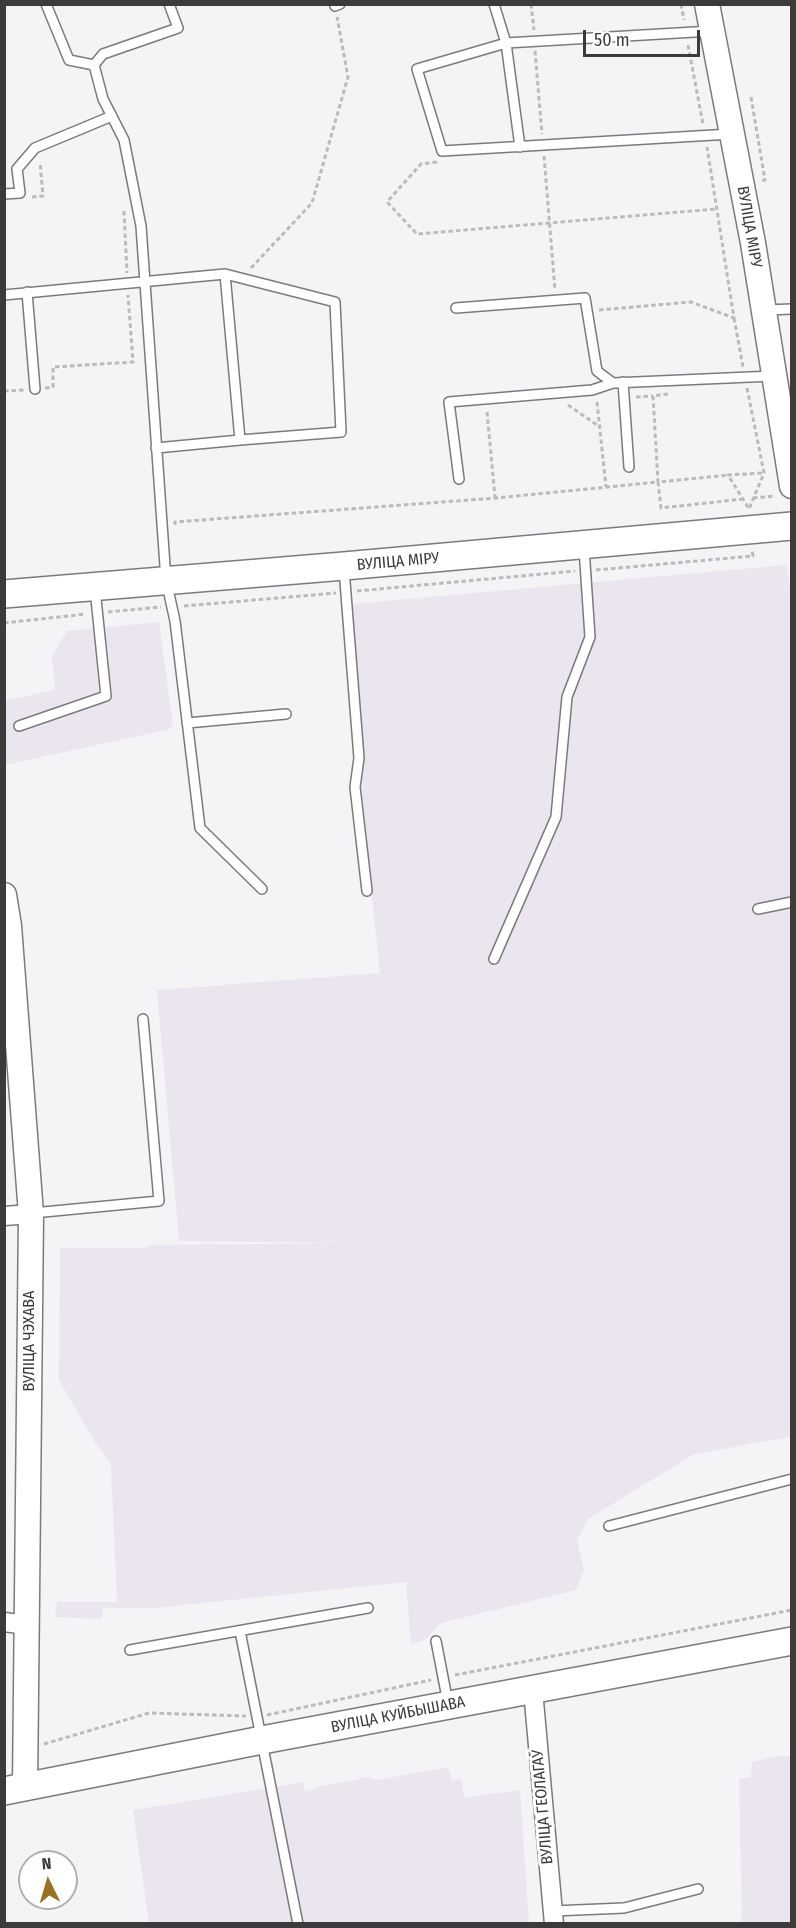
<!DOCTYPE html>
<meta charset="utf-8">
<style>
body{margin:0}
#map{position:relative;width:796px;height:1928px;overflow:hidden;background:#f4f3f6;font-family:"Fira Sans Condensed",sans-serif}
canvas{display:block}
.frame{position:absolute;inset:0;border:6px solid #3c3b3c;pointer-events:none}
.north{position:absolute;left:18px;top:1850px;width:60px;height:60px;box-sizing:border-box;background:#fff;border:2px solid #b1b1b1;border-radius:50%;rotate:355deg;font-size:16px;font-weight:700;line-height:24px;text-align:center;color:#3c3b3c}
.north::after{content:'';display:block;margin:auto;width:21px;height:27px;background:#9c7120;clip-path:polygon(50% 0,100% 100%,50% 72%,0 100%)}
.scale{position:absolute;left:583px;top:30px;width:117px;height:27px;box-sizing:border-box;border:3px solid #3c3b3c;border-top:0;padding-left:8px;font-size:18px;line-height:21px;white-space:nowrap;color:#3c3b3c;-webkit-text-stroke:4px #fff;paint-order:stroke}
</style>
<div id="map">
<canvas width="796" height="1928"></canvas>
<div class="frame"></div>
<div class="north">N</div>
<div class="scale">50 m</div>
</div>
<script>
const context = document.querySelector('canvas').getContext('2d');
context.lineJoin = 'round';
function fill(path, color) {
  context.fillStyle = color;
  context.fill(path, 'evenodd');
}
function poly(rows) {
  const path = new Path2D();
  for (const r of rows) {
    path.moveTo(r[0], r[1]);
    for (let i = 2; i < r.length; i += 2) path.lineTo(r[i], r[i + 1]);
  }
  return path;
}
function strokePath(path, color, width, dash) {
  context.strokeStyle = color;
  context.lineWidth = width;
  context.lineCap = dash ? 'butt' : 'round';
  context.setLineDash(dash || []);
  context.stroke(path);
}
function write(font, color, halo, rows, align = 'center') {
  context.font = font + ' "Fira Sans Condensed",sans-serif';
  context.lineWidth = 6;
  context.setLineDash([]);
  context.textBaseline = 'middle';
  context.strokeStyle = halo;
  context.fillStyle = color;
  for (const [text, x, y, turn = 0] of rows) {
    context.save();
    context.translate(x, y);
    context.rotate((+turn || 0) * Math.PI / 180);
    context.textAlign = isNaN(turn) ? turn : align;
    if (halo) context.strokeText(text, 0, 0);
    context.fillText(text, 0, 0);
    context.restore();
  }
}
fill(poly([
 [786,565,792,598,791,1437,694,1454,588,1519,577,1540,584,1570,576,1590,441,1623,425,1640,411,1644,406,1582,154,1608,103,1608,101,1619,55,1617,57,1602,117,1602,111,1464,96,1444,59,1380,60,1248,144,1248,150,1245,353,1243,179,1241,157,990,380,973,341,605],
 [159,622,173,726,166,730,5,765,4,701,55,690,52,656,67,631],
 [779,1756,791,1756,791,1923,742,1923,739,1779,751,1777,752,1762],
 [448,1767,452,1781,461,1779,464,1798,520,1790,529,1923,149,1923,133,1810,303,1782,305,1791,321,1786,369,1777,377,1780]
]), '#eae5ef');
const service = poly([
 [46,4,69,60,94,65],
 [494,4,506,43,520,147],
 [335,6,340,4],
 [712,31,506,43,417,69,442,151,731,134],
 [94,65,103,99,124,140,141,226,166,580,175,621,200,828,262,889],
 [94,65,103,54,178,28,169,4],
 [4,194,20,193,17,169,35,148,112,116],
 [27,292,35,389],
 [4,295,225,274,240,440,341,432,335,302,225,274],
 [456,308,585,298,597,371,613,383,773,376],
 [766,310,792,309],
 [623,382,629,467],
 [156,448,240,440],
 [459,479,449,402,592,390,613,383],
 [344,569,359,758,355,787,367,891],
 [187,723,286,714],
 [19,726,106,696,95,589],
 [758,909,792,902],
 [494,959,556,817,567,697,590,637,584,548],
 [33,1213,159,1201,143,1019],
 [609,1526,792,1479],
 [240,1631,298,1924],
 [436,1641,448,1703],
 [130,1650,368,1608],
 [553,1911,624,1908,698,1889]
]);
const minor = poly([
 [4,1216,31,1214],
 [4,1622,27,1625],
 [533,1690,554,1924]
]);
const tertiary = poly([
 [707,4,753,243,792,486],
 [4,895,9,926,31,1214,25,1787]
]);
const secondary = poly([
 [4,594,344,566,792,526],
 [4,1791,262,1740,792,1641]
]);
strokePath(service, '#7c7a7d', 12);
strokePath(minor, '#7c7a7d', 21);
strokePath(tertiary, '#7c7a7d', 27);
strokePath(secondary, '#7c7a7d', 30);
strokePath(poly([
 [531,4,534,30],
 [681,4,684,20],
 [688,45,703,124],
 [535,51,542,134],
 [751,97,765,180,760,181],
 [544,156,555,290],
 [437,162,421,164,387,202,417,234,716,209],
 [32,197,43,196,40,162],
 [124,211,127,273],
 [251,268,312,203,348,77,337,17],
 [599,310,691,302,734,318,707,147],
 [734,318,743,367],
 [45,388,53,387,53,367,133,362,128,295],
 [747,388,764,473,749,509,728,475,764,473],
 [4,391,24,390],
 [668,394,653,396,658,482,728,475],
 [636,397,653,396],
 [597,402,606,487],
 [568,405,600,427],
 [487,412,495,497],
 [753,498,775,496],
 [175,525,175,522,496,498,658,482,661,508,743,499],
 [596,570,753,556,752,550],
 [357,591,575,571],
 [184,606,336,593],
 [108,612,161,607],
 [4,623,86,614],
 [455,1675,792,1610],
 [267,1715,431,1680],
 [44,1744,149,1713,246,1716]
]), '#bbbabd', 3, [4.5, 3]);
strokePath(service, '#fff', 9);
strokePath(minor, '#fff', 18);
strokePath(tertiary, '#fff', 24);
strokePath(secondary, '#fff', 27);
write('16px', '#3c3b3c', '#fff', [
 ["ВУЛІЦА МІРУ",749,227,80],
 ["ВУЛІЦА МІРУ",398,562,-5],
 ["ВУЛІЦА ЧЭХАВА",30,1341,-90],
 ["ВУЛІЦА КУЙБЫШАВА",398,1715,-11],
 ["ВУЛІЦА ГЕОЛАГАЎ",543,1807,-95]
]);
</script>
